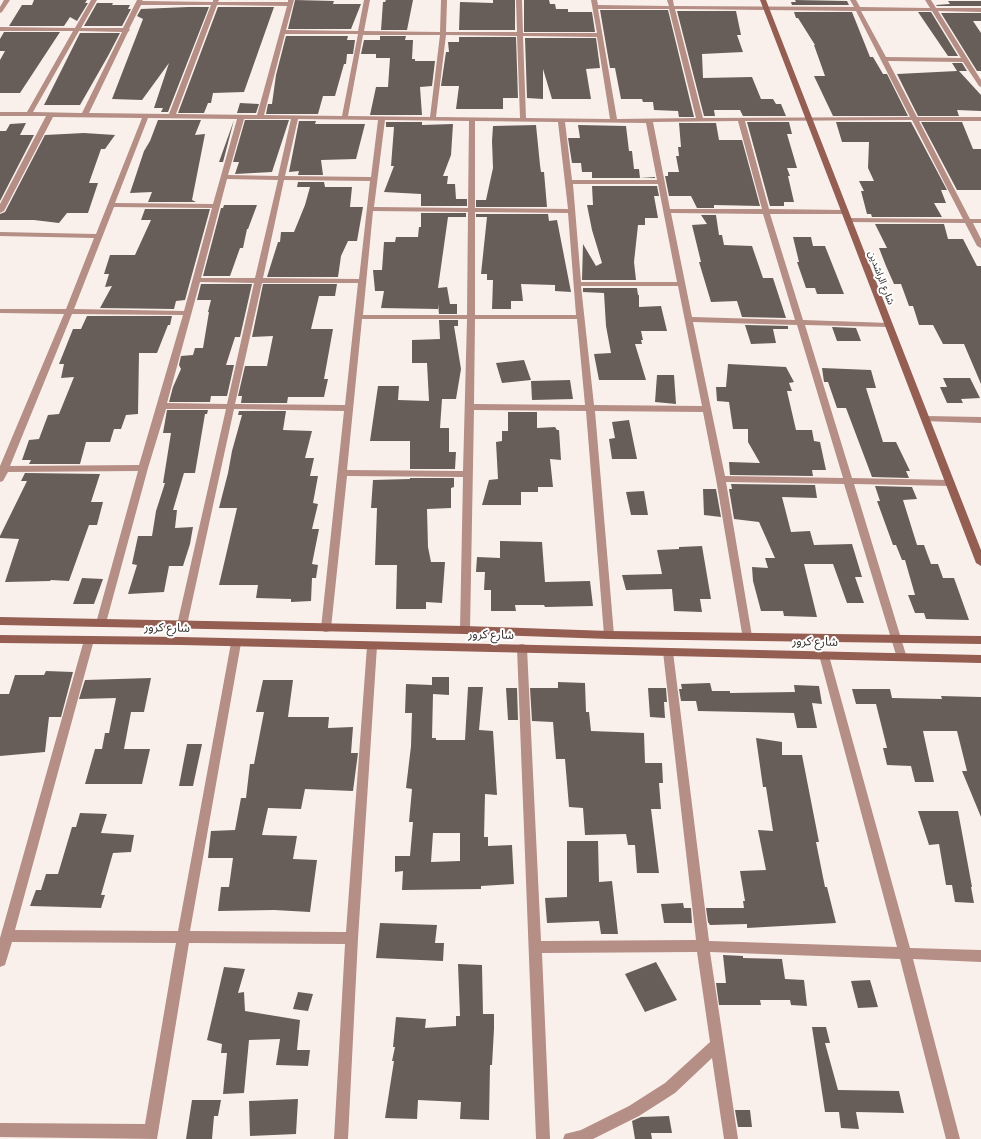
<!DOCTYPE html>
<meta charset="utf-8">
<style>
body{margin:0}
canvas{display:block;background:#faf0eb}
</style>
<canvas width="981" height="1139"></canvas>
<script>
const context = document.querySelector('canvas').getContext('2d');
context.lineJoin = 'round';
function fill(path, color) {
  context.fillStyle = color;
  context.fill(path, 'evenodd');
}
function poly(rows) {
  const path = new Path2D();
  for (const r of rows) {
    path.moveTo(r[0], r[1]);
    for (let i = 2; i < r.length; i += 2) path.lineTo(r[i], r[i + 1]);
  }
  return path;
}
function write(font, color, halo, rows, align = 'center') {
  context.font = font + ' "Open Sans","Noto Sans Arabic",sans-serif';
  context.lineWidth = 4;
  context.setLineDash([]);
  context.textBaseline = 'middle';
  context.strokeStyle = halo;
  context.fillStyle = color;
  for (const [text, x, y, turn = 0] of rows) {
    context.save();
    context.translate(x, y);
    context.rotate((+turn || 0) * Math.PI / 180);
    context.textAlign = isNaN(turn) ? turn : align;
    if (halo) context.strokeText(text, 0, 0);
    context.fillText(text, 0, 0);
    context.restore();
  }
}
fill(poly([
 [34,0,87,0,85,3,88,3,77,21,70,17,64,26,9,26,22,5,32,5],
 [295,0,334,1,333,4,361,4,351,29,288,29],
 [386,0,413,0,407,30,381,30,383,2,385,2],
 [493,0,515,0,515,30,459,30,460,2,493,3],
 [524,0,549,0,550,4,555,4,556,9,568,9,568,12,592,12,595,32,524,32],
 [795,0,847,1,849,5,792,5,791,2,796,2],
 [948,1,981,1,981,6,937,6,936,5,950,4],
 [97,3,113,3,112,5,130,5,128,9,131,9,122,26,84,26],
 [188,7,209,7,168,112,161,112,163,108,154,108,169,63,142,100,112,99,143,19,137,16,141,9],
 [218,7,274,7,244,92,213,93,211,103,208,103,204,113,178,113],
 [600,10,668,10,694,117,679,117,678,111,654,110,653,102,643,102,642,99,621,99,615,68,610,68],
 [677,11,736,11,741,35,737,35,743,52,702,54,703,78,752,77,761,99,773,99,776,104,781,104,786,116,743,116,740,110,714,110,715,116,704,116],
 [794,12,852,12,870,57,873,57,883,74,887,74,908,116,833,116,814,76,825,76,814,45,815,45,798,18,796,18],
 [918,12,931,12,958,56,948,56],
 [941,13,981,13,981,21,973,21,981,33,981,71,977,71],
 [4,32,60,32,20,93,0,93,0,60,5,51,0,51,0,39],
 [80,33,120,33,108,56,80,105,44,105],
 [286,36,348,36,347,40,355,40,353,54,347,54,346,64,344,64,335,96,323,96,318,114,266,114,268,104,272,104,276,75],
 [380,36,406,36,405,40,413,40,412,59,415,59,415,61,435,61,432,86,420,87,422,115,370,115,376,87,388,87,390,58,376,58,376,54,361,54,364,40,380,40],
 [459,37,516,37,518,98,503,98,503,109,456,109,459,86,441,86,446,52,449,52,448,42,459,42],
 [525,38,596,38,600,68,586,69,591,99,552,99,543,69,543,99,527,98],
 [952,63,962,63,967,71,959,71,981,95,981,111,957,110,959,116,918,116,897,74,957,71],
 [240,103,259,104,256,113,237,113],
 [158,120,201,120,195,135,205,134,192,200,196,202,148,202,152,192,130,193,144,151,150,141],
 [234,120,223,162,219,162],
 [245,120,289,120,272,172,235,174,239,162,233,162],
 [299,121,316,121,315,124,365,124,356,159,321,160,323,175,298,175,299,171,289,172],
 [386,122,422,122,422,125,453,124,451,155,443,176,448,176,447,184,455,184,456,199,467,199,467,206,421,206,421,194,384,192,394,166,391,166,394,127,386,127],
 [747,122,789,122,792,134,787,134,797,168,787,168,790,176,788,176,794,202,784,202,784,206,770,206],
 [836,122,911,122,947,190,941,190,946,203,934,203,942,217,872,217,871,214,867,214,861,191,864,191,859,181,874,181,868,168,869,142,842,142],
 [921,122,962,122,973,149,981,149,981,190,957,190],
 [26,123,20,135,34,135,0,201,0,131,6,131,10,124],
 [679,123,716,123,719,140,742,140,760,206,714,205,714,208,697,208,691,196,669,196,665,176,668,176,668,172,679,172,676,156,679,156,678,147,681,147],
 [536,125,540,165,541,172,544,172,547,207,476,207,476,200,486,200,493,168,492,141,493,126],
 [578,125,626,126,629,151,632,151,634,169,639,169,640,178,655,177,655,178,592,178,592,172,582,172,581,163,572,163,568,138,580,138],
 [84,133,115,135,105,149,101,149,89,183,98,183,88,213,67,213,59,223,34,220,0,220,0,214,5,212,45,135],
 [298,182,324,182,325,187,352,187,350,207,363,207,357,241,348,241,341,256,338,277,267,277,278,242,280,242,281,232,294,232,305,205,310,187,297,187],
 [592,186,657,186,659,196,654,196,658,218,645,218,645,225,638,225,634,262,636,280,582,280,583,244,596,266,602,263,592,230,587,205,593,205],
 [224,205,257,205,248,229,247,229,243,248,240,248,230,276,203,276,221,208,223,208],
 [145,209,210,209,185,300,176,301,174,309,100,308,112,286,105,287,109,274,104,274,110,255,135,255,151,220,141,220],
 [421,213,466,213,466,217,448,217,438,288,447,287,450,304,457,304,457,314,439,314,438,304,438,309,381,308,384,291,375,291,373,270,382,270,384,242,395,242,396,237,418,237,419,227,421,227],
 [476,214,548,214,549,221,557,220,571,292,555,291,555,285,521,284,523,301,511,301,511,309,492,309,493,280,487,280,487,274,481,274,487,217,476,217],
 [701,215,716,215,719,235,722,235,724,245,752,246,763,278,773,278,786,318,742,317,737,301,711,302,699,262,701,262,692,225,707,224],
 [875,224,944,224,948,239,963,239,977,266,981,266,981,384,964,344,943,344,933,325,919,325,913,306,909,306,901,284,894,284,886,266,879,248,887,248],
 [793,237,811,237,813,246,825,246,844,294,817,294,815,288,806,288,797,262,799,262],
 [201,284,252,284,240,337,235,337,226,365,234,365,227,396,211,396,210,402,169,402,173,387,181,369,179,365,181,356,193,355,195,348,203,348,209,312,208,312,211,300,197,300],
 [263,284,337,284,335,296,319,296,311,329,333,329,324,379,328,379,324,397,288,397,287,403,241,403,242,396,238,396,245,366,267,366,273,336,252,337],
 [583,288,637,288,638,295,639,295,639,307,661,306,667,331,641,331,643,340,641,340,642,344,635,344,646,380,599,380,594,354,611,353,606,326,604,293,583,292],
 [87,316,172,316,170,325,168,325,157,353,139,353,138,414,126,415,121,429,114,429,110,442,86,442,80,464,29,464,31,460,22,460,29,440,39,439,48,415,59,414,74,377,61,378,64,364,59,364,73,329,81,329],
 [439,320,458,320,458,326,454,326,461,369,456,399,442,399,440,428,449,428,449,452,456,452,455,469,410,469,410,441,370,441,378,386,399,386,398,400,429,401,427,363,412,363,412,340,440,339],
 [745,325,788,326,788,329,773,329,776,343,751,344],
 [832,327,856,328,861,341,837,341],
 [524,360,531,380,502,383,496,363],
 [728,364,786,367,794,382,789,383,792,391,787,391,796,430,812,430,814,441,820,442,826,470,812,470,813,476,730,475,729,462,760,463,748,442,748,429,733,429,729,402,717,401,716,387,726,387],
 [822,368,871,370,876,388,866,388,883,442,896,442,910,471,906,471,909,478,872,477,846,408,837,408,828,382,824,382],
 [657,375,674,375,676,404,655,402],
 [943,378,970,378,980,398,961,399,963,403,947,403,940,387,947,387],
 [570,380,573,399,532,400,531,381],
 [167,410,208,410,207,414,205,414,195,473,184,473,173,510,177,510,175,528,193,527,190,544,183,566,169,566,164,592,128,594,137,565,132,564,138,536,152,536,156,511,165,483,163,483,171,433,163,433],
 [239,411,286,411,283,430,312,431,305,458,314,458,310,476,318,476,313,503,318,504,312,529,319,529,312,564,318,565,316,578,312,578,311,601,291,602,291,599,256,598,258,585,219,585,237,508,219,508,228,473,232,451,242,415,238,415],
 [508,412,537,412,537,428,555,427,557,430,559,430,561,460,550,459,553,487,538,487,538,492,521,492,521,505,482,505,489,480,498,479,496,442,502,441,502,431,508,431],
 [629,420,637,459,612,459,609,439,615,438,612,422],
 [25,473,100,474,91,502,103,502,97,525,89,525,69,581,51,580,50,581,5,582,19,539,0,538,0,536,27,481,21,481],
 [410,478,454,478,454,487,451,488,451,508,427,509,428,547,431,562,445,562,442,603,426,602,426,609,396,609,397,565,375,565,377,508,371,508,373,480,410,479],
 [731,484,815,485,817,498,782,497,791,532,810,531,814,545,852,544,862,577,855,577,864,603,847,603,833,564,804,564,817,617,784,616,783,611,761,611,753,581,752,567,768,568,765,558,775,558,759,522,734,519,729,489,732,489],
 [875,486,912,487,917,499,903,500,917,545,924,545,931,564,938,564,943,578,954,578,969,620,926,619,924,613,915,613,908,595,915,595,905,560,902,560,896,545,893,545,877,501,880,501],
 [703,489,716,489,721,517,704,515],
 [644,491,648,515,631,515,626,492],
 [500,541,542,542,545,582,590,581,593,606,545,607,544,605,515,605,516,611,491,611,491,590,484,590,485,572,476,572,477,557,500,558],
 [702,546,711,599,700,599,702,612,674,611,672,589,626,590,622,575,662,574,657,550,679,549,679,547],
 [82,578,103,579,94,604,73,604],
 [46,671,73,672,61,717,49,717,45,752,0,756,0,694,9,694,15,675,44,675],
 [432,677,449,677,449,695,433,694,432,738,436,738,436,740,465,740,468,687,483,687,479,730,493,731,497,795,485,794,484,837,488,837,488,846,512,845,514,884,481,886,481,889,402,890,403,871,395,872,395,856,410,856,413,822,409,822,412,789,406,788,411,746,412,713,405,713,406,684,432,685],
 [433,833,460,833,460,861,431,862],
 [151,678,144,712,131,712,124,749,150,749,142,784,85,784,95,749,102,749,105,733,109,733,116,698,79,699,85,680],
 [263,680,293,680,288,717,329,717,328,728,353,727,351,753,358,753,353,791,305,789,301,809,268,808,262,835,297,836,293,859,317,860,310,912,274,910,218,911,221,887,229,887,233,858,208,858,211,831,235,830,241,798,246,798,250,764,254,764,264,712,256,712],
 [558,682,585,683,586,712,589,712,591,731,644,733,645,763,662,763,663,783,659,783,661,809,651,809,659,873,637,873,635,845,628,845,626,834,585,835,583,808,569,807,565,759,556,759,553,722,532,721,530,688,558,688],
 [710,683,712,691,730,691,730,693,795,692,794,685,819,686,822,704,812,703,817,728,797,728,794,713,698,711,696,701,681,701,679,689,682,689,681,684],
 [506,688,517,688,518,720,508,720],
 [648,688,666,688,667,702,664,702,665,718,650,717],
 [852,689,890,689,892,698,942,699,941,696,981,697,981,817,962,771,967,771,957,731,923,731,934,782,915,782,911,766,887,765,883,748,887,748,876,704,856,704],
 [756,738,782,742,782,755,802,755,819,842,816,842,825,887,827,887,836,923,747,928,747,924,710,925,708,922,706,908,744,908,743,901,745,901,740,871,766,870,758,830,773,831,766,787,763,787],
 [187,744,202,744,193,786,179,786],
 [918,811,958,811,972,887,971,887,974,903,955,902,952,885,946,885,939,844,929,845],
 [80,813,107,814,101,833,134,835,131,852,113,853,101,895,105,895,101,908,30,906,36,890,41,890,46,874,58,874,72,827,76,827],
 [567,841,598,841,599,882,612,881,618,934,601,934,599,921,547,923,545,898,567,897],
 [683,903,684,908,691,908,692,923,664,923,661,904],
 [380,923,437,925,435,943,444,943,443,961,376,958],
 [723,955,743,956,743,958,782,959,785,979,804,980,807,1006,791,1005,790,1000,760,1000,761,1005,719,1005,716,983,726,983],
 [656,962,677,1000,645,1012,625,974],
 [458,964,482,965,483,1014,494,1014,494,1029,492,1065,490,1065,489,1120,460,1119,461,1102,418,1100,417,1119,385,1118,394,1061,392,1061,395,1047,393,1047,396,1017,426,1019,425,1028,456,1026,456,1016,460,1016],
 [224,967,245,969,238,993,244,992,245,1011,300,1020,297,1050,310,1050,308,1066,276,1065,280,1039,249,1040,244,1093,223,1094,227,1053,221,1053,222,1044,207,1040],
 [870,980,878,1007,858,1008,851,981],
 [298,992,313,994,308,1011,293,1009],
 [812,1027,826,1027,830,1043,825,1043,838,1090,899,1091,904,1113,856,1112,859,1129,841,1128,839,1112,825,1112],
 [298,1099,296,1134,250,1136,249,1101],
 [192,1100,221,1100,218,1116,214,1116,212,1139,186,1139],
 [735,1110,750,1110,752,1127,738,1127],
 [669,1116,672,1133,651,1133,652,1139,635,1139,632,1121,641,1117]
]), '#675e5a');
fill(poly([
 [4,0,10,0,2,12,0,13,0,7,4,0],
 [91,0,97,0,81,28,123,28,137,0,143,0,142,1,213,2,213,0,219,0,218,2,288,2,288,0,294,0,286,30,358,31,364,0,370,0,364,31,440,32,441,0,447,0,446,32,517,32,516,0,522,0,523,33,597,33,591,0,597,0,598,5,669,6,667,0,673,0,674,6,854,7,850,0,856,0,860,7,930,8,925,0,931,0,936,8,981,8,981,12,938,11,981,80,981,87,979,86,963,62,888,61,917,117,981,117,981,121,919,121,970,219,981,219,981,223,973,223,981,239,981,248,977,246,965,223,848,222,844,220,848,218,963,219,912,120,745,121,769,209,845,210,849,212,845,214,770,214,803,320,889,323,893,325,889,327,805,325,852,478,950,480,955,483,950,486,854,484,907,658,906,661,898,661,897,658,844,484,726,482,752,636,751,639,747,640,743,639,716,479,703,412,595,411,614,635,613,638,609,639,605,638,604,635,586,411,474,410,470,630,469,633,465,634,461,633,460,630,463,477,347,476,331,628,330,631,326,632,322,631,321,628,344,411,234,409,187,625,186,628,178,628,177,625,226,409,166,409,148,468,106,623,105,626,97,626,96,623,138,471,8,472,3,481,0,482,0,466,64,314,0,313,0,309,66,309,94,238,0,236,0,232,96,234,142,118,53,117,4,211,0,213,0,204,46,116,0,116,0,112,27,112,73,31,0,31,0,27,75,28,91,0],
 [141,5,211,5,169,114,89,113,128,32,130,30,129,29,141,5],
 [217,5,287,6,257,115,176,114,217,5],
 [598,9,669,9,696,118,617,119,598,9],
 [675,9,856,11,910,117,703,118,675,9],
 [861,11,932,11,961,58,886,57,861,11],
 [79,31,122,32,82,113,33,112,79,31],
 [285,34,358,34,342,116,264,115,285,34],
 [363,35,440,35,430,117,348,116,363,35],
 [446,35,517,36,520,118,436,117,446,35],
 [523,36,597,37,610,119,526,118,523,36],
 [148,118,237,119,213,204,115,203,148,118],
 [244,119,291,119,278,176,228,175,244,119],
 [298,119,378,120,371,177,285,176,298,119],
 [385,120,469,121,468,208,374,207,385,120],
 [475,121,558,122,568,209,475,208,475,121],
 [738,121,762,209,670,209,653,122,738,121],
 [565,122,646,123,657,180,572,180,565,122],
 [227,179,278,180,255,278,201,278,227,179],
 [284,180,370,181,359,279,263,278,284,180],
 [573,184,658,184,677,282,581,282,573,184],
 [114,207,212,208,184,311,74,309,114,207],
 [373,211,468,212,467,315,363,315,373,211],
 [475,212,568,213,576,315,475,315,475,212],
 [671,213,763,214,795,320,692,317,671,213],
 [200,282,254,283,227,404,167,403,200,282],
 [262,283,358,283,345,405,235,404,262,283],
 [581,286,678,286,702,406,594,405,581,286],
 [72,314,183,315,139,465,10,466,72,314],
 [362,319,467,319,463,471,347,470,362,319],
 [475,319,577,319,585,405,474,404,475,319],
 [693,322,797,325,843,478,725,476,693,322],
 [926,416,981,417,981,423,923,421,922,419,926,416],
 [89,636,93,637,94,640,15,930,178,931,231,643,232,640,236,639,240,640,241,643,190,931,346,932,367,646,368,643,372,642,376,643,377,646,358,938,348,1139,334,1139,345,944,189,943,157,1139,0,1137,0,1123,145,1124,176,943,12,942,5,965,0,967,0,938,84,640,85,637,89,636],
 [522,644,526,645,527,648,541,941,696,940,663,652,664,649,668,648,672,649,673,652,709,941,897,947,819,655,820,652,828,652,910,948,981,950,981,962,913,959,960,1139,946,1139,900,959,710,952,738,1139,724,1139,712,1058,675,1093,639,1116,593,1139,563,1139,565,1134,581,1130,629,1106,665,1083,710,1042,697,952,542,953,550,1139,536,1139,517,648,518,645,522,644]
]), '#b58e86');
fill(poly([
 [760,0,766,0,981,550,981,566,976,563,760,0],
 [0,617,465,626,609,631,981,636,981,644,609,639,465,634,0,625,0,617],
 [0,635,181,637,981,655,981,663,181,645,0,643,0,635]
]), '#955e53');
write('10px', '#322e2c', '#fff', [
 ["شارع الراشدين",881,278,69]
]);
write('12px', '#322e2c', '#fff', [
 ["شارع كرور",167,628,1],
 ["شارع كرور",491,635,1],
 ["شارع كرور",815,642,1]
]);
</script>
